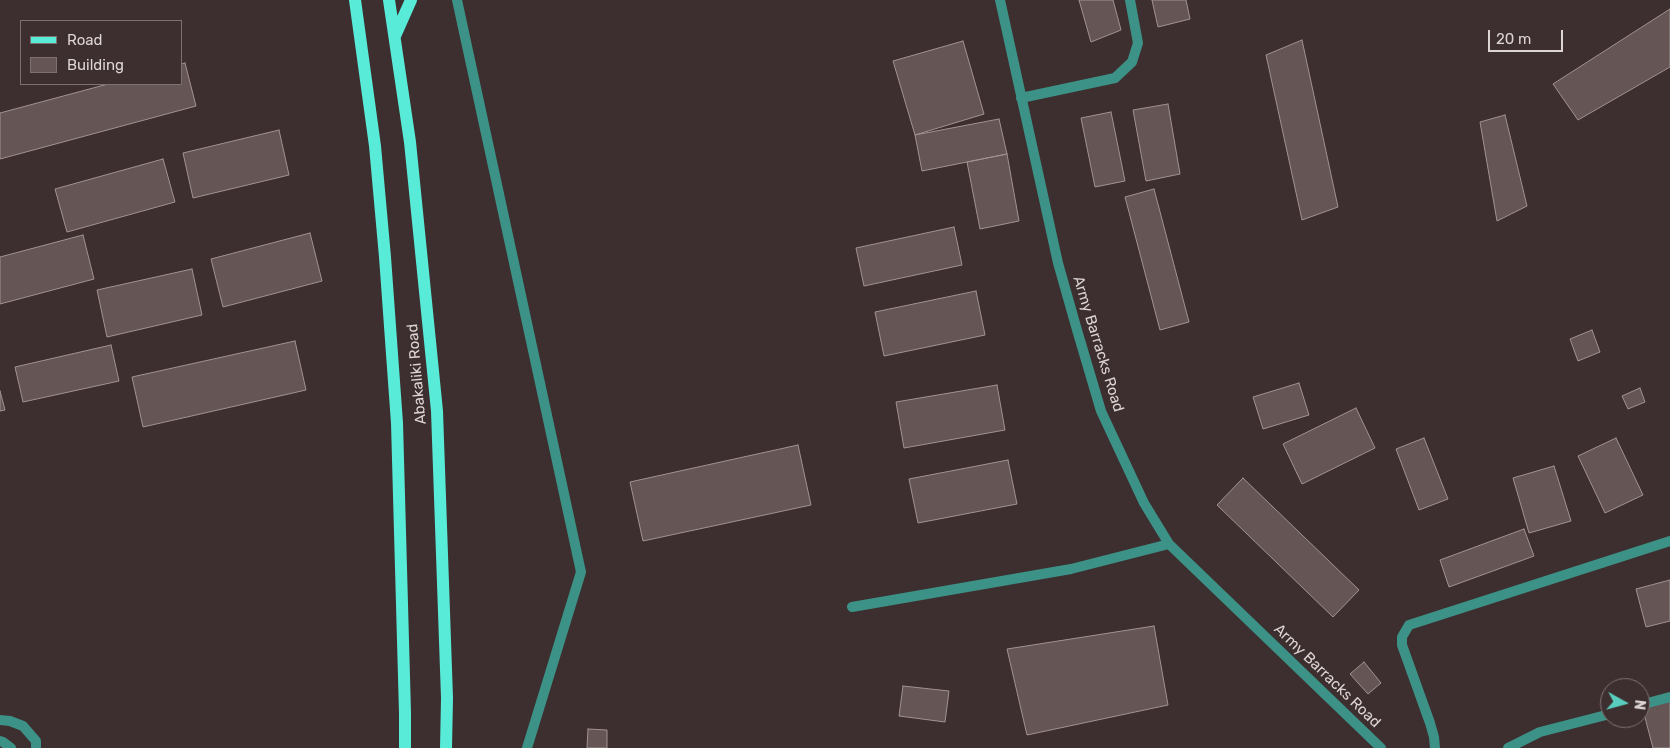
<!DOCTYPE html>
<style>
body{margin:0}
#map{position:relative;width:1670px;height:748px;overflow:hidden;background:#3d2f2f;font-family:Rubik,sans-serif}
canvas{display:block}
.legend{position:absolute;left:20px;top:20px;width:162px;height:65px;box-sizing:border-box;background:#3d2f2f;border:1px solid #7d7171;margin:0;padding:6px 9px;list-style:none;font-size:15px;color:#ddd4d4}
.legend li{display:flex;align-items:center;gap:10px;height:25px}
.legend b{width:25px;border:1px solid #7d7171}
.north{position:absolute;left:1600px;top:678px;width:50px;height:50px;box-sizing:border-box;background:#3d2f2f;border:1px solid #7d7171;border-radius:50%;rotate:97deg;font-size:14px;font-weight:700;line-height:20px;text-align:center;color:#ddd4d4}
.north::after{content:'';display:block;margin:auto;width:18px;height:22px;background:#59cebe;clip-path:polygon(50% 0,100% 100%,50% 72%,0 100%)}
.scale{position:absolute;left:1488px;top:30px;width:75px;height:22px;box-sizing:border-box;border:2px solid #ddd4d4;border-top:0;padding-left:6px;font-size:15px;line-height:18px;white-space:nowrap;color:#ddd4d4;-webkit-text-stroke:4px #3d2f2f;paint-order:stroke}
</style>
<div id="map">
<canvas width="1670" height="748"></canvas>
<ul class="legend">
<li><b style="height:6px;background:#58ebd8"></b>Road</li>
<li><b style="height:14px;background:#655555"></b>Building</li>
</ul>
<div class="north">N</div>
<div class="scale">20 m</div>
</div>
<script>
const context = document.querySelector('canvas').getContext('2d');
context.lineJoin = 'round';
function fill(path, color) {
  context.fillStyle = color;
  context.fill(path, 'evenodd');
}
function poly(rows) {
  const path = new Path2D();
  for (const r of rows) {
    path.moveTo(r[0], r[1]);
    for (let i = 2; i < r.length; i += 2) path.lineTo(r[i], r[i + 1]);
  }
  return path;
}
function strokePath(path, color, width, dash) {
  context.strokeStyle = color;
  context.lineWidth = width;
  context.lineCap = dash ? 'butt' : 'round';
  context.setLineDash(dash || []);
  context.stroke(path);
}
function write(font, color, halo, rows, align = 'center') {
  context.font = font + ' Rubik,sans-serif';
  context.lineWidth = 4;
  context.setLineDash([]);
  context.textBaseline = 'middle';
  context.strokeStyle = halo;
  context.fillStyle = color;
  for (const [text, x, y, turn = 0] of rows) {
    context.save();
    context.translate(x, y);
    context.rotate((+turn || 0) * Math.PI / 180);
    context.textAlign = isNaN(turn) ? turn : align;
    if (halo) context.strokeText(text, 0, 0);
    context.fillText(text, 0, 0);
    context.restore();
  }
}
const building = poly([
 [1079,0,1113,0,1121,30,1091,42,1079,0],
 [1152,0,1186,0,1190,19,1158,27,1152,0],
 [1670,9,1670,67,1578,120,1553,84,1670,9],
 [1302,40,1338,207,1302,220,1266,55,1302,40],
 [963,41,984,114,915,135,893,61,963,41],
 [185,63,196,106,0,159,0,113,108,84,181,84,181,64,185,63],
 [1168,104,1180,174,1146,181,1133,110,1168,104],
 [1111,112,1125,181,1095,187,1081,118,1111,112],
 [1505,115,1527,206,1497,221,1480,122,1505,115],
 [999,119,1007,154,922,171,915,135,999,119],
 [279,130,289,175,193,198,183,153,279,130],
 [1007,154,1019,221,980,229,967,162,1007,154],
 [163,159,175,202,67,232,55,189,163,159],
 [1154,189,1189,322,1160,330,1125,197,1154,189],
 [954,227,962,265,864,286,856,248,954,227],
 [310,233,322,281,223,307,211,259,310,233],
 [83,235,94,279,0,304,0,257,83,235],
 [192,269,202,315,107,337,97,290,192,269],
 [976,291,985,335,884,356,875,312,976,291],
 [1592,330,1600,352,1578,361,1570,339,1592,330],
 [295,341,306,390,143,427,132,377,295,341],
 [111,345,119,381,23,402,15,367,111,345],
 [1299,383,1309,415,1263,429,1253,397,1299,383],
 [997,385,1005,430,904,448,896,402,997,385],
 [1640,388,1645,402,1628,409,1622,396,1640,388],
 [0,391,5,410,0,411,0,391],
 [1356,408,1375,448,1302,484,1283,444,1356,408],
 [1424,438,1448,499,1419,510,1396,449,1424,438],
 [1616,438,1643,495,1605,513,1578,456,1616,438],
 [798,445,811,505,643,541,630,482,798,445],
 [1008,460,1017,504,918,523,909,479,1008,460],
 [1554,466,1571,521,1529,533,1513,478,1554,466],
 [1243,478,1359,590,1333,617,1217,505,1243,478],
 [1524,529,1534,556,1449,587,1440,560,1524,529],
 [1670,580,1670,621,1646,627,1636,589,1670,580],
 [1154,626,1168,705,1027,735,1007,649,1154,626],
 [1364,662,1381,683,1368,694,1350,674,1364,662],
 [903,686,949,691,945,722,899,716,903,686],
 [1670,699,1670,748,1653,748,1642,706,1670,699],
 [588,729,607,730,607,748,587,748,588,729]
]);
fill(building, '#655555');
strokePath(building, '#a39292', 1);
strokePath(poly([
 [0,720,10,721,23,726,36,741,36,748],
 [0,741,3,742,11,748]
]), '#3c9286', 10);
strokePath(poly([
 [457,0,581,572,527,748],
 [1000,0,1058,263,1077,330,1101,411,1144,503,1169,544,1381,748],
 [1021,98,1115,78,1132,62,1138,43,1130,0],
 [852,607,1071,569,1169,544],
 [1640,705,1670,697],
 [1435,748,1434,737,1430,723,1402,645,1402,637,1409,625,1670,541],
 [1508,748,1540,732,1610,714]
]), '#3c9286', 10);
strokePath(poly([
 [355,0,375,146,385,257,397,423,405,713,405,748],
 [389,0,410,142,437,411,447,698,446,748],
 [395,36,411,0]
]), '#58ebd8', 12);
write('15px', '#ddd4d4', '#3d2f2f', [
 ["Army Barracks Road",1098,344,73],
 ["Abakaliki Road",417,374,-95],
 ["Army Barracks Road",1327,676,44]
]);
</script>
